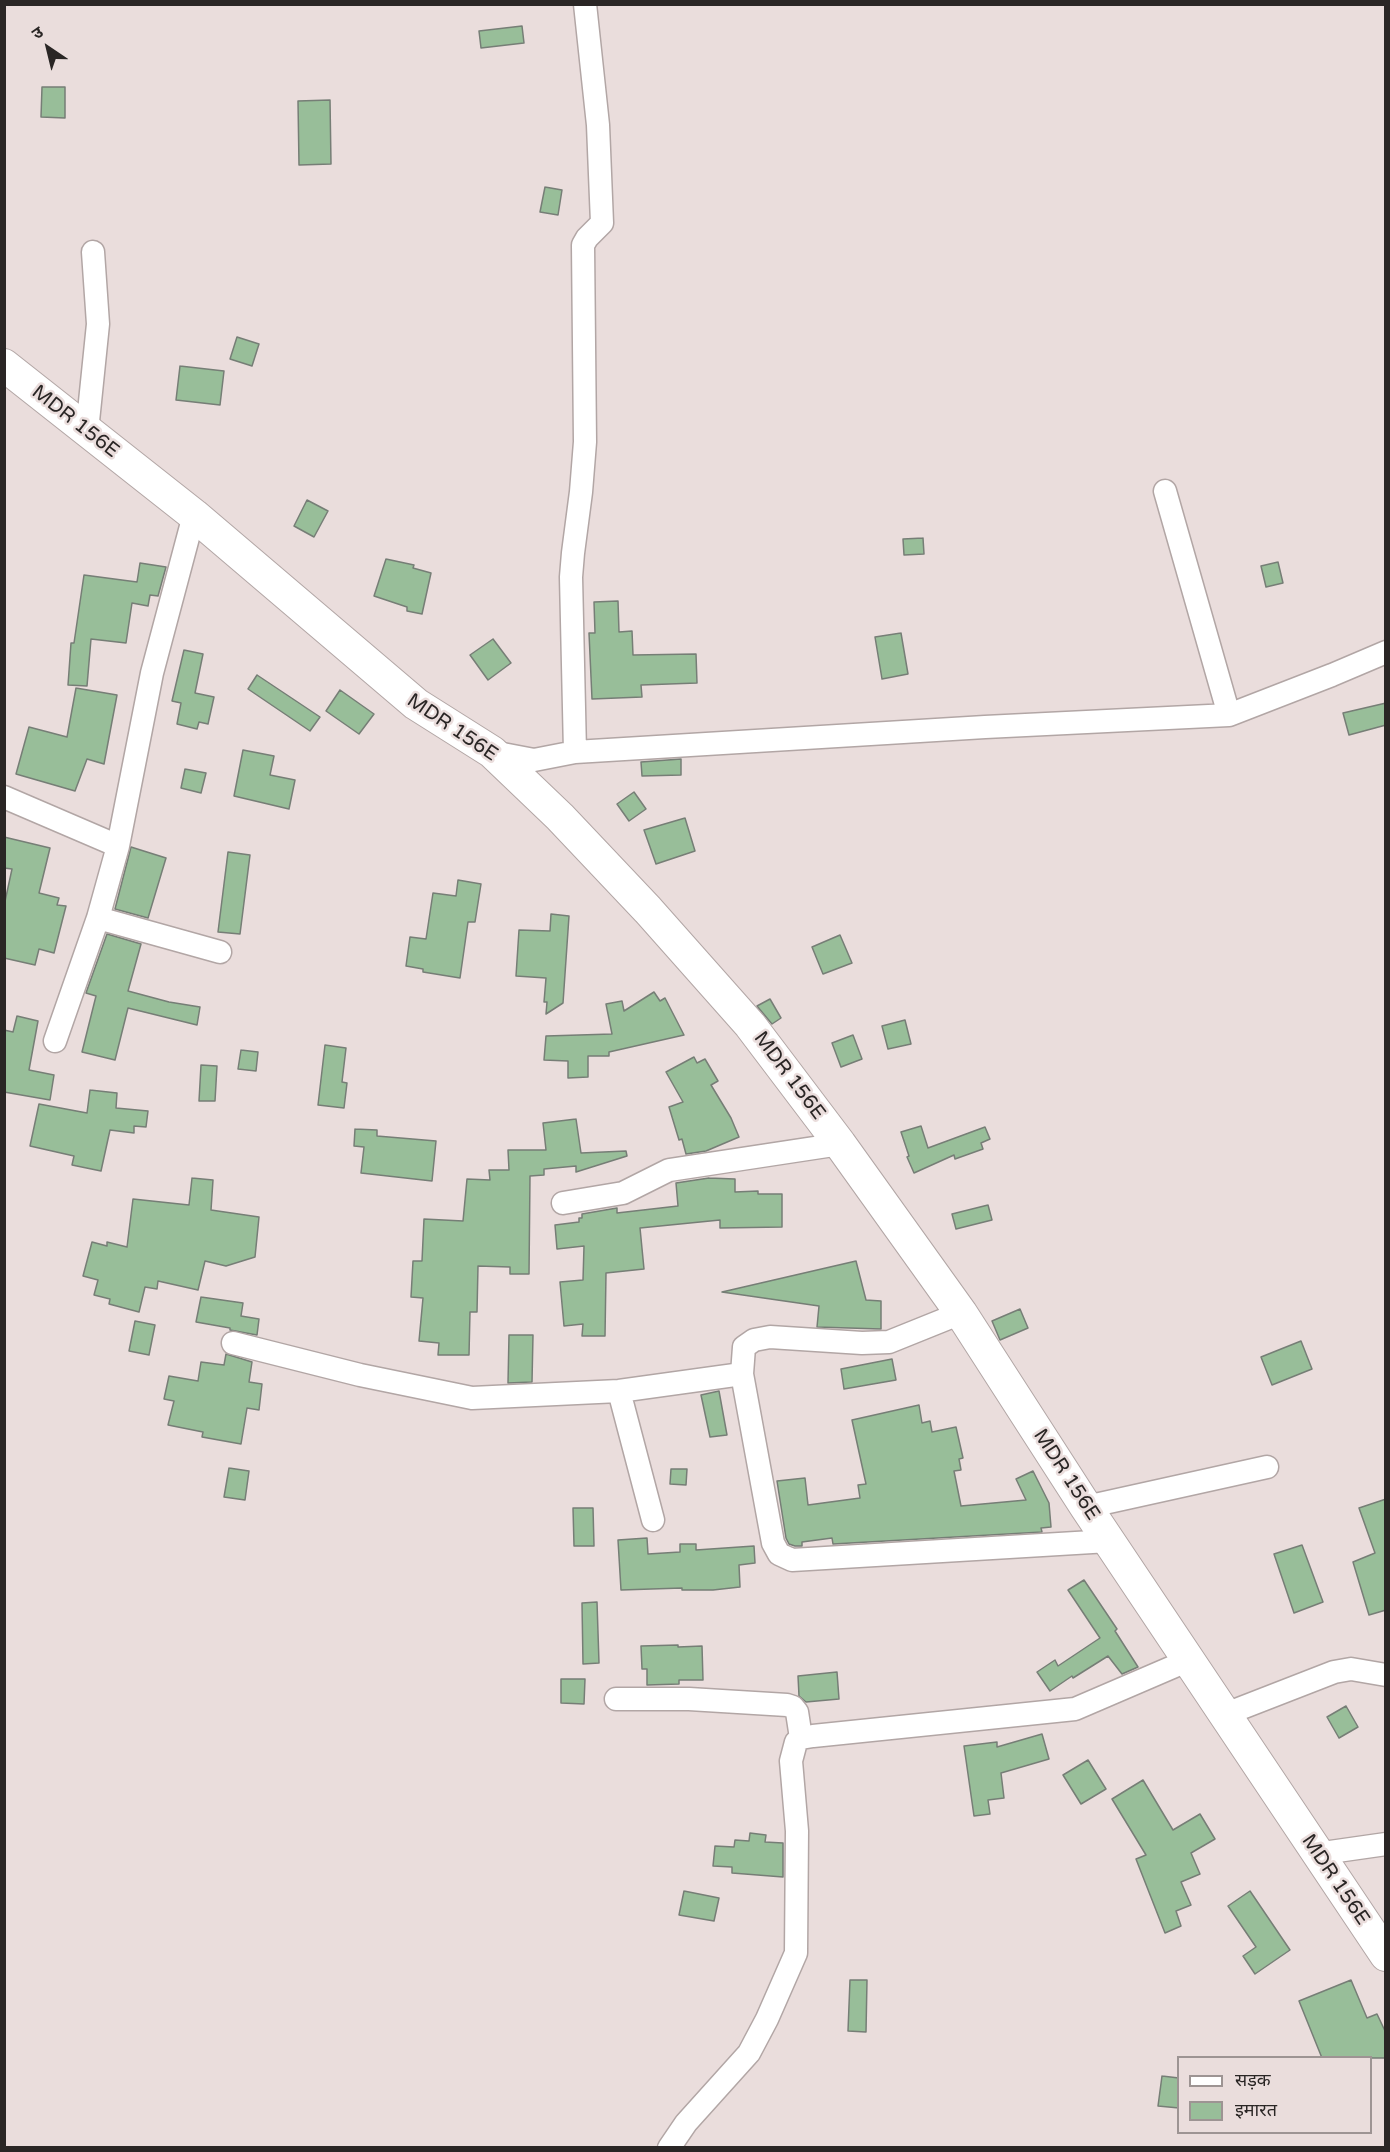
<!DOCTYPE html>
<meta charset="utf-8">
<style>
body{margin:0}
#map{position:relative;width:1390px;height:2152px;overflow:hidden;background:#eadddc;font-family:"Varela Round","Noto Sans Devanagari",sans-serif}
canvas{display:block}
.frame{position:absolute;inset:0;border:6px solid #2a2625;pointer-events:none}
.legend{position:absolute;left:1177px;top:2056px;width:195px;height:78px;box-sizing:border-box;background:#eadddc;border:2px solid #9d9493;margin:0;padding:8px 10px;list-style:none;font-size:18px;color:#2a2625}
.legend li{display:flex;align-items:center;gap:12px;height:30px}
.legend b{width:30px;border:2px solid #9d9493}
.north{position:absolute;left:18px;top:18px;width:60px;height:60px;-webkit-text-stroke:4px #eadddc;paint-order:stroke;rotate:325deg;font-size:16px;font-weight:700;line-height:24px;text-align:center;color:#2a2625}
.north::after{content:'';display:block;margin:auto;width:21px;height:27px;background:#2a2625;clip-path:polygon(50% 0,100% 100%,50% 72%,0 100%)}
</style>
<div id="map">
<canvas width="1390" height="2152"></canvas>
<div class="frame"></div>
<ul class="legend">
<li><b style="height:8px;background:#fff"></b>सड़क</li>
<li><b style="height:16px;background:#98be99"></b>इमारत</li>
</ul>
<div class="north">उ</div>
</div>
<script>
const context = document.querySelector('canvas').getContext('2d');
context.lineJoin = 'round';
function fill(path, color) {
  context.fillStyle = color;
  context.fill(path, 'evenodd');
}
function poly(rows) {
  const path = new Path2D();
  for (const r of rows) {
    path.moveTo(r[0], r[1]);
    for (let i = 2; i < r.length; i += 2) path.lineTo(r[i], r[i + 1]);
  }
  return path;
}
function strokePath(path, color, width, dash) {
  context.strokeStyle = color;
  context.lineWidth = width;
  context.lineCap = dash ? 'butt' : 'round';
  context.setLineDash(dash || []);
  context.stroke(path);
}
function write(font, color, halo, rows, align = 'center') {
  context.font = font + ' "Varela Round",sans-serif';
  context.lineWidth = 5;
  context.setLineDash([]);
  context.textBaseline = 'middle';
  context.strokeStyle = halo;
  context.fillStyle = color;
  for (const [text, x, y, turn = 0] of rows) {
    context.save();
    context.translate(x, y);
    context.rotate((+turn || 0) * Math.PI / 180);
    context.textAlign = isNaN(turn) ? turn : align;
    if (halo) context.strokeText(text, 0, 0);
    context.fillText(text, 0, 0);
    context.restore();
  }
}
const building = poly([
 [522,26,524,43,481,48,479,31,522,26],
 [42,87,65,87,65,118,41,117,42,87],
 [330,100,331,164,299,165,298,101,330,100],
 [545,187,562,190,558,215,540,212,545,187],
 [237,337,259,344,252,366,230,359,237,337],
 [180,366,224,371,220,405,176,400,180,366],
 [307,500,328,511,314,537,294,526,307,500],
 [923,538,924,554,904,555,903,539,923,538],
 [386,559,414,565,413,568,431,573,422,614,407,611,407,607,374,596,386,559],
 [1278,562,1283,583,1266,587,1261,566,1278,562],
 [140,563,166,567,158,596,150,595,148,606,132,603,126,643,91,639,87,686,68,685,71,643,74,643,84,575,137,582,140,563],
 [618,601,619,632,632,631,633,655,696,654,697,683,641,685,642,697,592,699,589,633,595,633,594,602,618,601],
 [901,633,908,674,882,679,875,637,901,633],
 [493,639,511,663,488,680,470,655,493,639],
 [184,650,203,654,195,693,214,697,208,724,199,722,197,729,177,724,181,703,172,701,184,650],
 [257,675,320,717,310,731,248,689,257,675],
 [76,688,117,695,104,764,87,759,75,791,16,774,29,727,67,737,76,688],
 [340,690,374,714,359,734,326,711,340,690],
 [1386,703,1386,725,1349,735,1343,713,1386,703],
 [243,750,274,756,270,775,295,780,289,809,234,796,243,750],
 [681,759,681,775,642,776,641,762,681,759],
 [185,769,206,773,201,793,181,788,185,769],
 [634,792,646,809,629,821,617,804,634,792],
 [685,818,695,851,656,864,644,830,685,818],
 [4,837,50,848,39,893,59,898,57,905,66,906,54,953,39,949,35,965,4,958,4,906,12,869,4,868,4,837],
 [131,847,166,858,148,918,115,909,131,847],
 [228,852,250,855,240,934,218,932,228,852],
 [458,880,481,884,475,922,468,922,460,978,423,972,423,969,406,966,410,937,426,939,433,893,456,896,458,880],
 [551,914,569,916,563,1003,546,1014,547,1002,544,1002,546,978,516,976,519,930,550,931,551,914],
 [107,934,141,944,128,991,169,1002,200,1007,197,1025,128,1008,115,1060,82,1052,96,996,86,993,107,934],
 [840,935,852,963,823,974,812,947,840,935],
 [654,992,660,1001,665,998,684,1035,609,1052,609,1056,588,1056,588,1077,568,1078,568,1061,544,1060,546,1036,612,1034,606,1004,622,1001,624,1011,654,992],
 [770,999,781,1018,772,1024,757,1006,770,999],
 [17,1016,38,1021,29,1070,54,1075,50,1100,4,1092,4,1030,13,1032,17,1016],
 [905,1020,911,1044,888,1049,882,1026,905,1020],
 [853,1035,862,1059,841,1067,832,1043,853,1035],
 [325,1045,346,1048,342,1082,347,1083,344,1108,318,1105,325,1045],
 [241,1050,258,1052,256,1071,238,1069,241,1050],
 [694,1057,697,1063,705,1059,718,1081,711,1085,731,1118,739,1137,706,1151,686,1154,682,1139,679,1140,669,1107,683,1102,666,1072,694,1057],
 [201,1065,217,1066,215,1101,199,1101,201,1065],
 [90,1090,117,1093,116,1108,148,1111,146,1127,134,1126,134,1133,110,1130,101,1171,72,1165,74,1156,30,1146,39,1104,87,1113,90,1090],
 [576,1119,581,1153,626,1151,627,1156,576,1172,576,1166,544,1169,544,1175,530,1176,529,1274,510,1274,510,1267,478,1266,477,1312,470,1312,469,1355,438,1355,439,1343,419,1341,423,1298,411,1297,413,1261,422,1261,424,1219,463,1221,467,1179,490,1180,489,1170,509,1170,508,1150,546,1150,543,1123,576,1119],
 [921,1126,928,1148,985,1127,990,1139,981,1143,983,1149,955,1159,954,1155,914,1173,907,1157,909,1156,901,1132,921,1126],
 [355,1129,377,1130,377,1136,436,1141,432,1181,361,1173,364,1147,354,1146,355,1129],
 [192,1178,213,1180,211,1210,259,1217,255,1257,226,1266,205,1261,198,1290,158,1281,157,1289,145,1287,139,1312,109,1304,110,1299,94,1295,98,1280,83,1276,92,1242,107,1246,107,1242,127,1247,133,1199,189,1205,192,1178],
 [709,1178,735,1179,735,1192,758,1191,758,1194,782,1194,782,1227,720,1228,720,1220,640,1228,644,1269,606,1273,605,1336,582,1336,583,1324,564,1326,560,1282,583,1280,584,1246,557,1249,555,1225,579,1222,579,1218,582,1218,582,1214,617,1208,617,1213,678,1206,676,1183,709,1178],
 [988,1205,992,1220,956,1229,952,1214,988,1205],
 [856,1261,866,1300,881,1301,881,1329,817,1327,819,1306,722,1292,856,1261],
 [201,1297,243,1303,241,1316,259,1319,257,1335,230,1330,230,1328,196,1322,201,1297],
 [1020,1309,1028,1328,1000,1340,992,1321,1020,1309],
 [135,1321,155,1325,149,1355,129,1351,135,1321],
 [509,1335,533,1335,532,1382,508,1383,509,1335],
 [1301,1341,1312,1369,1272,1385,1261,1357,1301,1341],
 [226,1354,252,1362,249,1382,262,1384,259,1410,247,1408,241,1444,202,1437,203,1432,168,1425,174,1401,164,1399,169,1376,198,1381,201,1362,224,1365,226,1354],
 [892,1359,896,1380,844,1389,841,1369,892,1359],
 [719,1391,727,1435,710,1437,701,1395,719,1391],
 [919,1405,922,1423,930,1421,932,1432,956,1427,963,1458,959,1459,961,1470,954,1471,961,1506,1026,1500,1016,1479,1033,1471,1049,1503,1051,1527,1041,1528,1042,1532,833,1544,832,1538,802,1542,802,1546,795,1546,789,1544,786,1538,777,1481,805,1478,808,1505,860,1498,858,1485,866,1484,852,1420,919,1405],
 [229,1468,249,1471,245,1500,224,1497,229,1468],
 [671,1469,687,1469,686,1485,670,1484,671,1469],
 [1386,1499,1386,1610,1369,1615,1353,1562,1375,1553,1359,1508,1386,1499],
 [573,1508,593,1508,594,1546,574,1546,573,1508],
 [647,1538,648,1554,680,1552,680,1544,696,1544,696,1550,754,1546,755,1563,739,1565,740,1587,713,1590,682,1590,682,1588,621,1590,618,1540,647,1538],
 [1302,1545,1323,1602,1294,1613,1274,1554,1302,1545],
 [1084,1580,1117,1629,1115,1631,1138,1667,1122,1674,1108,1656,1073,1678,1072,1676,1050,1691,1037,1672,1055,1660,1058,1666,1100,1638,1068,1590,1084,1580],
 [597,1602,599,1663,583,1664,582,1603,597,1602],
 [678,1645,678,1647,702,1646,703,1680,679,1680,679,1684,647,1685,647,1669,642,1669,641,1646,678,1645],
 [837,1672,839,1699,806,1702,799,1696,798,1676,837,1672],
 [561,1679,585,1679,584,1704,561,1703,561,1679],
 [1346,1706,1358,1727,1339,1738,1327,1717,1346,1706],
 [1042,1734,1049,1759,1001,1773,1004,1798,988,1800,990,1814,974,1816,964,1746,997,1742,997,1747,1042,1734],
 [1088,1760,1106,1789,1081,1804,1063,1775,1088,1760],
 [1143,1780,1173,1830,1200,1814,1215,1839,1191,1853,1200,1874,1181,1882,1191,1905,1176,1911,1181,1926,1165,1933,1136,1859,1146,1855,1112,1799,1143,1780],
 [750,1833,766,1835,765,1842,783,1843,783,1877,732,1873,732,1867,713,1866,715,1846,734,1847,735,1840,749,1841,750,1833],
 [684,1891,719,1898,714,1921,679,1915,684,1891],
 [1250,1891,1290,1950,1255,1974,1243,1956,1256,1947,1228,1906,1250,1891],
 [850,1980,867,1980,866,2032,848,2031,850,1980],
 [1351,1980,1367,2018,1377,2014,1386,2033,1386,2058,1322,2058,1299,2001,1351,1980],
 [1162,2076,1179,2078,1179,2108,1158,2106,1162,2076]
]);
fill(building, '#98be99');
strokePath(building, '#767e76', 1.5);
const street = poly([
 [87,431,98,324,93,252],
 [1165,491,1229,715],
 [492,752,534,760,575,752,985,727,1229,715,1332,675,1386,652],
 [575,752,571,577,573,553,581,492,585,442,583,245,587,238,602,223,598,125,585,4],
 [4,797,118,846],
 [98,918,220,952],
 [55,1041,98,918,118,846,152,673,194,515],
 [563,1203,623,1193,669,1170,840,1144],
 [961,1313,889,1342,862,1343,770,1337,754,1340,744,1347,742,1374,773,1543,779,1554,792,1560,1109,1541],
 [233,1343,360,1375,472,1398,619,1391,742,1374],
 [619,1391,653,1520],
 [1086,1507,1267,1467],
 [616,1699,689,1699,787,1705,793,1707,797,1712,801,1738],
 [1226,1714,1334,1672,1351,1669,1386,1675],
 [1316,1854,1386,1844],
 [669,2148,686,2123,749,2053,767,2019,796,1953,797,1831,791,1761,796,1742,801,1738,813,1736,1075,1709,1189,1660]
]);
const secondary = poly([
 [4,365,194,515,416,704,492,752,560,817,648,910,750,1025,840,1144,961,1313,1086,1507,1386,1955]
]);
strokePath(street, '#b2a6a5', 25);
strokePath(secondary, '#b2a6a5', 34);
strokePath(street, '#fff', 22);
strokePath(secondary, '#fff', 32);
write('20px', '#2a2625', '#eadddc', [
 ["MDR 156E",75,422,38],
 ["MDR 156E",452,728,34],
 ["MDR 156E",789,1076,53],
 ["MDR 156E",1066,1475,57],
 ["MDR 156E",1335,1880,56]
]);
</script>
